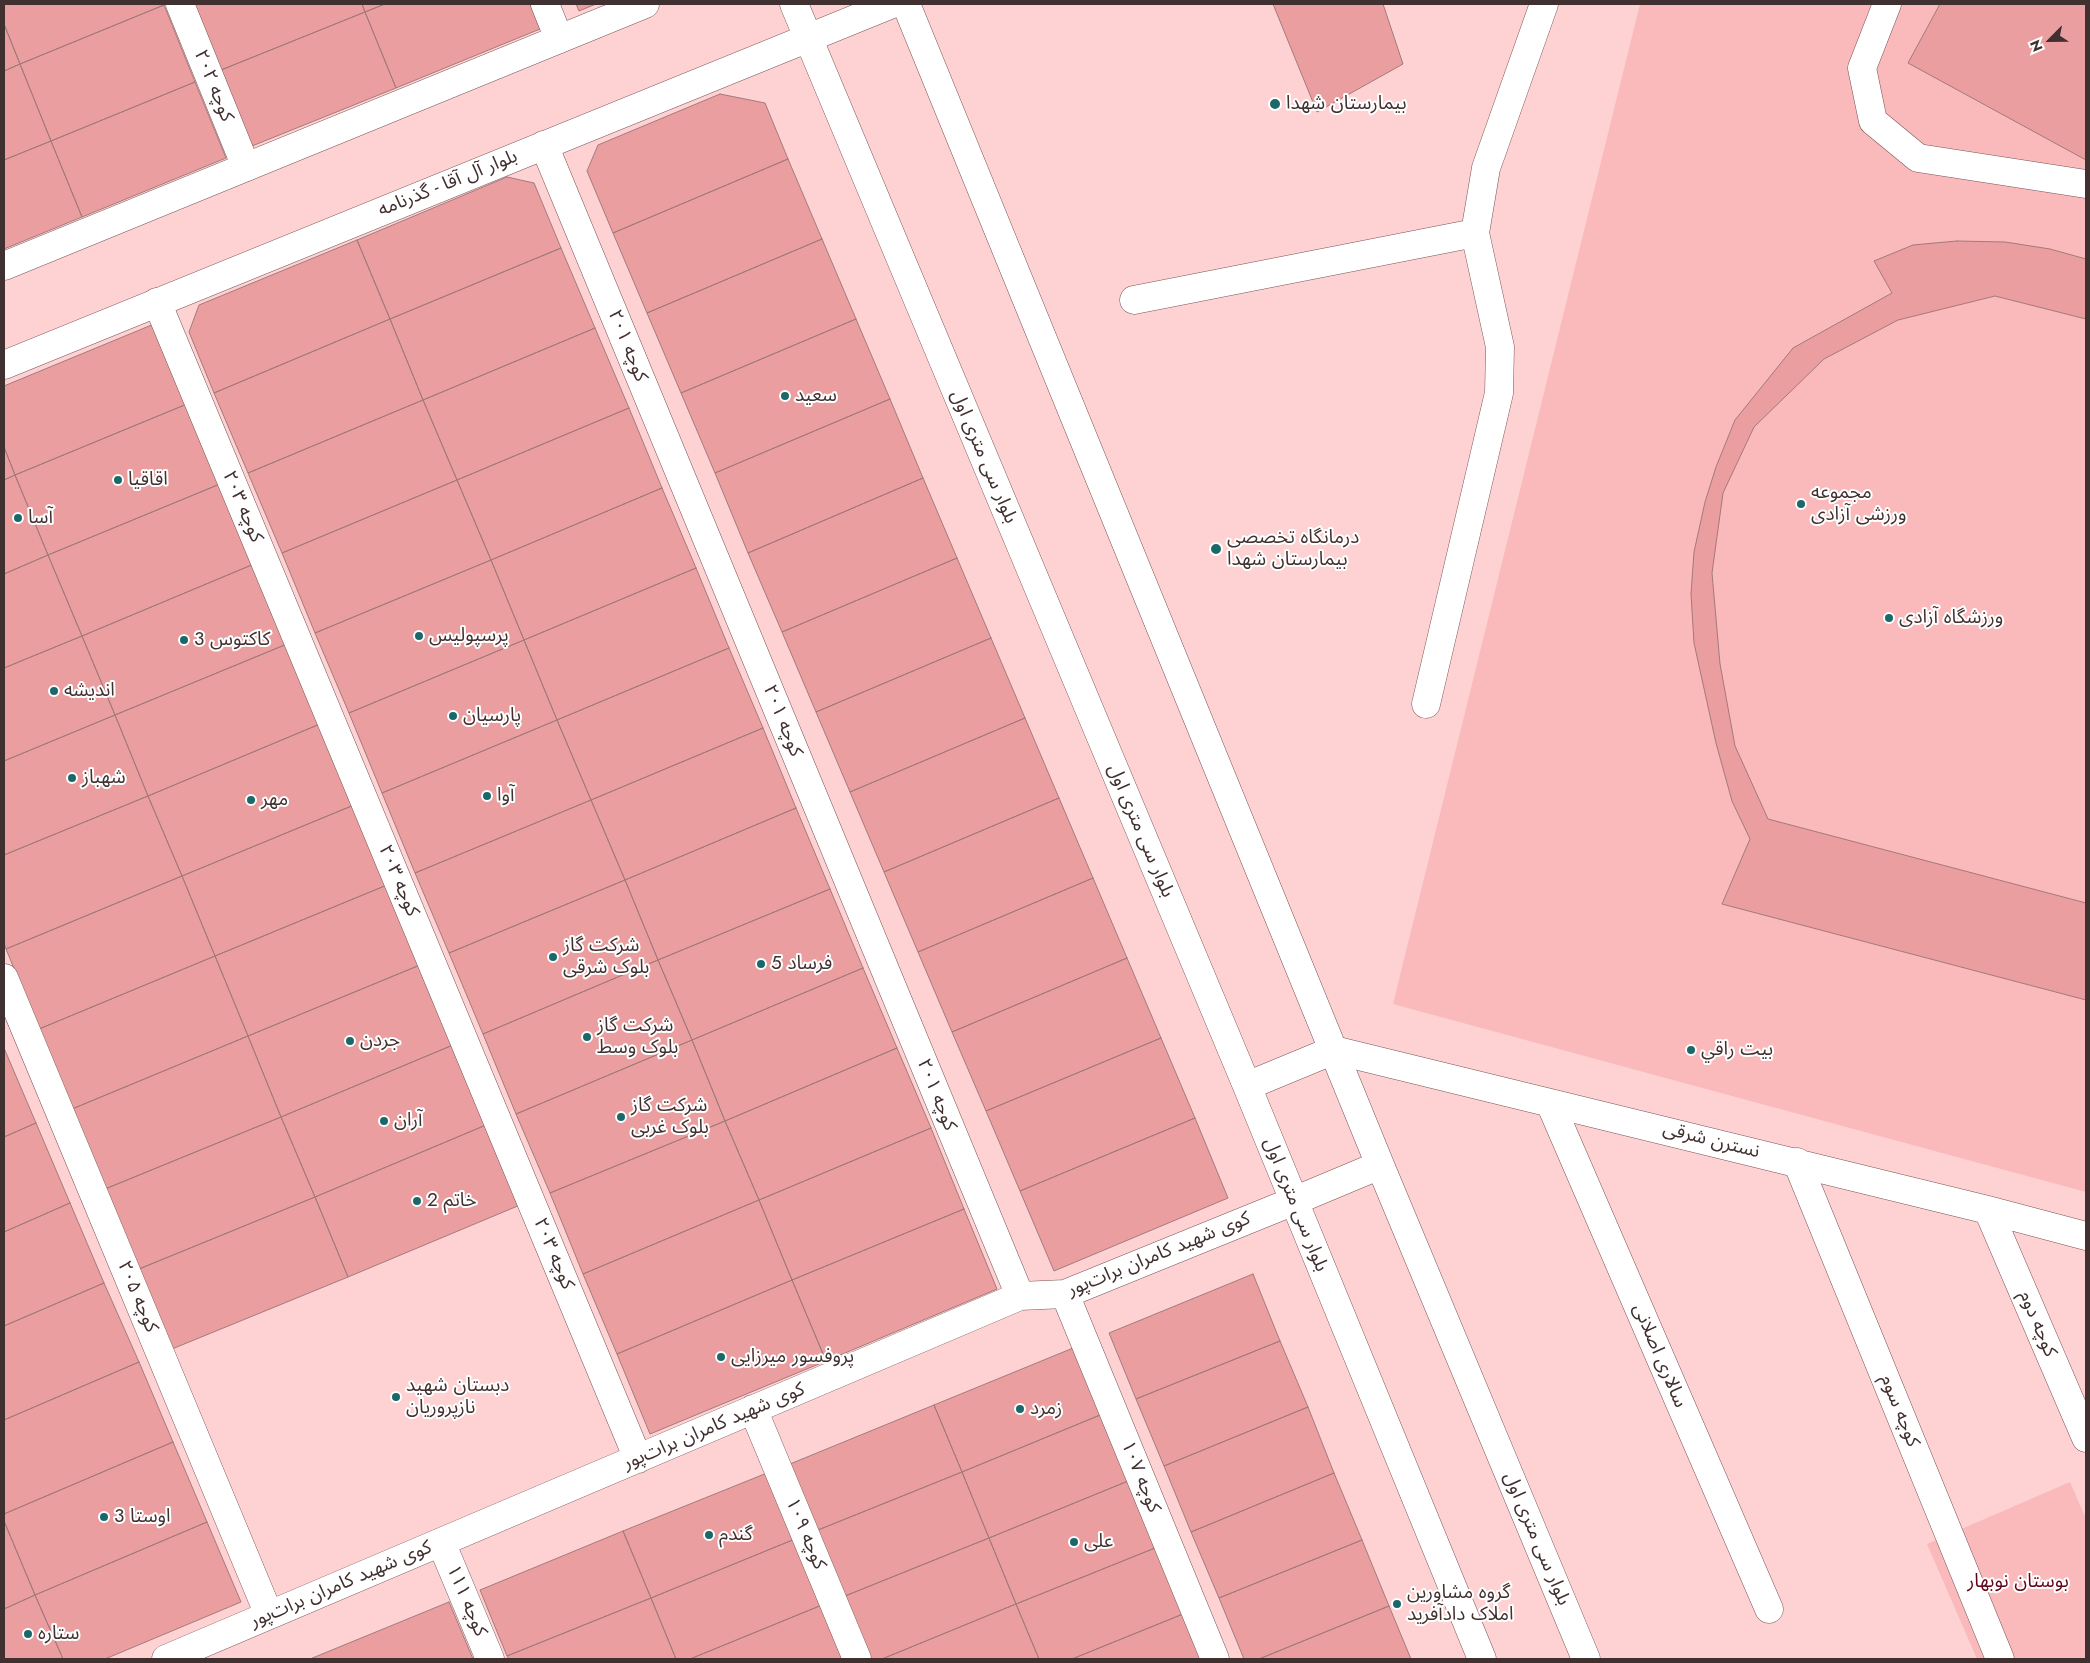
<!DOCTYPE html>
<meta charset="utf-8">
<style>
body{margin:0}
#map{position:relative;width:2090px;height:1663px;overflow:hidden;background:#fed1d2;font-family:Jost,sans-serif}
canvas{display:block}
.frame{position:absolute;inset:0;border:5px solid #413030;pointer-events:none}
.north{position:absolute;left:2025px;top:15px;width:50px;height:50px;-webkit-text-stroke:4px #fff;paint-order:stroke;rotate:247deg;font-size:14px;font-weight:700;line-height:20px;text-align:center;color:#413030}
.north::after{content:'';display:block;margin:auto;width:18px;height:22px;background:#413030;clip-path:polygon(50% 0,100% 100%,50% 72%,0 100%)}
</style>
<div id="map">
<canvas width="2090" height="1663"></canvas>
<div class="frame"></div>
<div class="north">N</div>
</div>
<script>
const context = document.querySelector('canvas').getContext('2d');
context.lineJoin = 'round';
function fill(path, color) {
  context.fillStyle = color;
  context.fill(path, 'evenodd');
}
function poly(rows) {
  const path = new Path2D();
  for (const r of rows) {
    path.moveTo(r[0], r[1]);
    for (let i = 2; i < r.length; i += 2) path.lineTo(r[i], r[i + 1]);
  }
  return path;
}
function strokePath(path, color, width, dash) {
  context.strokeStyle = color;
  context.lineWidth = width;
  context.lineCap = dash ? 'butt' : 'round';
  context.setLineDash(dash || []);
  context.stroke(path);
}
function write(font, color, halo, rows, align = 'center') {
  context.font = font + ' Jost,"Noto Sans Arabic",sans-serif';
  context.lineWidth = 4;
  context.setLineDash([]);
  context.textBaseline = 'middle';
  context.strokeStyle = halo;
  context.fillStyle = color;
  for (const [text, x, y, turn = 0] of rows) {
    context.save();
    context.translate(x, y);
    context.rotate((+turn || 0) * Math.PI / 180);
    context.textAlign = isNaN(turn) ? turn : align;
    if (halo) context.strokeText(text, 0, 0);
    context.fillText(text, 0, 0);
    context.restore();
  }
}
fill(poly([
 [1640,4,2086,4,2086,1192,1393,1004],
 [2070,1482,2086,1519,2086,1659,1977,1659,1927,1544]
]), '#fab9ba');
const building = poly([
 [4,4,164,4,164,5,20,64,4,24,4,4],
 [194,4,362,4,365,12,221,70,194,4],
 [362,4,385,4,365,12,362,4],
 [385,4,530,4,540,29,396,88,365,12,385,4],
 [576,4,596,4,579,11,576,4],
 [1273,4,1383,4,1403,64,1317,112,1273,4],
 [1940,4,2086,4,2086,160,1908,63,1940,4],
 [164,5,195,82,51,141,20,64,164,5],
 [365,12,396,88,252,146,221,70,365,12],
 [4,24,20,64,4,71,4,24],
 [20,64,51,141,4,160,4,71,20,64],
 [195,82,226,158,82,217,51,141,195,82],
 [720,94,765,103,788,159,613,233,587,171,598,145,720,94],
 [51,141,82,217,4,249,4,160,51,141],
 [788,159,822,239,647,313,613,233,788,159],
 [507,177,534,183,561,248,390,319,357,240,507,177],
 [822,239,856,319,681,393,647,313,822,239],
 [357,240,390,319,214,393,189,332,199,305,357,240],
 [1957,241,2005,242,2050,249,2086,259,2086,319,1995,296,1898,320,1824,359,1754,427,1723,493,1712,573,1720,664,1735,746,1768,819,2086,903,2086,1000,1722,904,1750,839,1732,801,1716,743,1694,643,1691,594,1694,552,1705,502,1716,467,1735,420,1793,348,1892,293,1874,261,1913,245,1957,241],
 [561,248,595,328,423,400,390,319,561,248],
 [390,319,423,400,248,473,214,393,390,319],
 [856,319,890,399,715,473,681,393,856,319],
 [154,324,187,404,15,475,4,447,4,386,154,324],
 [595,328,629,408,457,480,423,400,595,328],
 [890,399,923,478,748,553,715,473,890,399],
 [423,400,457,480,282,553,248,473,423,400],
 [187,404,220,484,48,555,15,475,187,404],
 [629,408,662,488,491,560,457,480,629,408],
 [4,447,15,475,4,480,4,447],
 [15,475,48,555,4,574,4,480,15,475],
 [923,478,957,558,782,632,748,553,923,478],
 [457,480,491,560,315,633,282,553,457,480],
 [220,484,254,564,82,636,48,555,220,484],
 [662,488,696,568,524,640,491,560,662,488],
 [48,555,82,636,4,668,4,574,48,555],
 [957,558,991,638,816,712,782,632,957,558],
 [491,560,524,640,349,713,315,633,491,560],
 [254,564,287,644,115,715,82,636,254,564],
 [696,568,729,648,557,720,524,640,696,568],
 [82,636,115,715,4,761,4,668,82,636],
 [991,638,1025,718,850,792,816,712,991,638],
 [524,640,557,720,382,793,349,713,524,640],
 [287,644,320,724,148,796,115,715,287,644],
 [729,648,763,728,591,800,557,720,729,648],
 [115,715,148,796,4,855,4,761,115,715],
 [1025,718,1059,798,884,872,850,792,1025,718],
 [557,720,591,800,415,873,382,793,557,720],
 [320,724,354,805,182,876,148,796,320,724],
 [763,728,796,808,625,880,591,800,763,728],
 [148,796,182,876,6,949,4,943,4,855,148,796],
 [1059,798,1093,878,918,952,884,872,1059,798],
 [591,800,625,880,449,953,415,873,591,800],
 [354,805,387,885,215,956,182,876,354,805],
 [796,808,830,889,658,960,625,880,796,808],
 [182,876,215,956,39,1029,6,949,182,876],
 [1093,878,1127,958,952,1032,918,952,1093,878],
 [625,880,658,960,483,1034,449,953,625,880],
 [387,885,420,965,248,1036,215,956,387,885],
 [830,889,863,968,692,1040,658,960,830,889],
 [215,956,248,1036,72,1109,39,1029,215,956],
 [1127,958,1161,1038,986,1111,952,1032,1127,958],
 [658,960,692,1040,516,1114,483,1034,658,960],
 [420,965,453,1045,281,1117,248,1036,420,965],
 [863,968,897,1048,725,1121,692,1040,863,968],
 [248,1036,281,1117,105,1189,72,1109,248,1036],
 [1161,1038,1195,1118,1020,1191,986,1111,1161,1038],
 [692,1040,725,1121,550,1193,516,1114,692,1040],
 [453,1045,486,1125,315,1197,281,1117,453,1045],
 [4,1048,36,1123,4,1137,4,1048],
 [897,1048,931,1128,759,1200,725,1121,897,1048],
 [281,1117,315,1197,139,1269,105,1189,281,1117],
 [1195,1118,1228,1198,1054,1271,1020,1191,1195,1118],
 [725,1121,759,1200,583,1274,550,1193,725,1121],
 [36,1123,70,1203,4,1232,4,1137,36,1123],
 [486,1125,520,1205,348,1277,315,1197,486,1125],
 [931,1128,964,1209,792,1280,759,1200,931,1128],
 [315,1197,348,1277,172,1349,139,1269,315,1197],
 [759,1200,792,1280,617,1354,583,1274,759,1200],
 [70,1203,104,1283,4,1326,4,1232,70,1203],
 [964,1209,997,1289,826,1361,792,1280,964,1209],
 [1253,1274,1280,1341,1136,1399,1109,1333,1253,1274],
 [792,1280,826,1361,650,1434,617,1354,792,1280],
 [104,1283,139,1362,4,1420,4,1326,104,1283],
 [1280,1341,1308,1407,1164,1466,1136,1399,1280,1341],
 [1078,1346,1105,1413,962,1472,934,1405,1078,1346],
 [139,1362,173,1442,4,1514,4,1420,139,1362],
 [934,1405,962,1472,818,1530,790,1464,934,1405],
 [1308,1407,1334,1473,1191,1532,1164,1466,1308,1407],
 [1105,1413,1133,1479,989,1538,962,1472,1105,1413],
 [173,1442,207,1522,35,1595,4,1521,4,1514,173,1442],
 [962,1472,989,1538,845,1596,818,1530,962,1472],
 [767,1473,795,1539,651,1598,623,1531,767,1473],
 [1334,1473,1362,1540,1219,1598,1191,1532,1334,1473],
 [1133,1479,1160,1546,1016,1604,989,1538,1133,1479],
 [4,1521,35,1595,4,1609,4,1521],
 [207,1522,241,1602,105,1659,63,1659,35,1595,207,1522],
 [623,1531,651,1598,507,1656,480,1590,623,1531],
 [989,1538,1016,1604,882,1659,871,1659,845,1596,989,1538],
 [795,1539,822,1605,690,1659,676,1659,651,1598,795,1539],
 [1362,1540,1389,1606,1259,1659,1244,1659,1219,1598,1362,1540],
 [1160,1546,1188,1612,1072,1659,1039,1659,1016,1604,1160,1546],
 [35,1595,63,1659,4,1659,4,1609,35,1595],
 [651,1598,676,1659,509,1659,507,1656,651,1598],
 [449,1602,473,1659,310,1659,449,1602],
 [1016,1604,1039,1659,882,1659,1016,1604],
 [822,1605,844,1659,690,1659,822,1605],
 [1389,1606,1411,1659,1259,1659,1389,1606],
 [1188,1612,1207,1659,1072,1659,1188,1612]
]);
fill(building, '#eb9ea0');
strokePath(building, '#a37a7b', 1);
const minor = poly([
 [180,4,246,167],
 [545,4,559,39],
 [1887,4,1862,68,1873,121,1918,158,2086,184],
 [544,145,1020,1296],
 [1134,300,1475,233],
 [157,302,638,1459],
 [1426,704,1499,393,1500,347,1475,233,1486,168,1544,4],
 [4,978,269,1615],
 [1334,1050,1988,1210,2086,1236],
 [1550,1103,1769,1609],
 [1797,1162,2000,1659],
 [1988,1210,2086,1438],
 [1065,1294,1215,1659],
 [753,1409,857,1659],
 [441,1542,490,1659],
 [166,1659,1020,1296,1065,1294,1294,1201]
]);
const major = poly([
 [794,4,1247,1086,1482,1659],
 [906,4,1380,1165,1586,1659],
 [4,266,645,4],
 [4,365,892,4],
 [1247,1086,1334,1050],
 [1294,1201,1380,1165]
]);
strokePath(minor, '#7b5556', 29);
strokePath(major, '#7b5556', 29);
strokePath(minor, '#fff', 28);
strokePath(major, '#fff', 28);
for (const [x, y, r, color] of [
 [1275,104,6,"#1b686a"],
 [785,396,5,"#1b686a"],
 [118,480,5,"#1b686a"],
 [1801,504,5,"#1b686a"],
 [18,518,5,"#1b686a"],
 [1216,549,6,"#1b686a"],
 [1889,618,5,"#1b686a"],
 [419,636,5,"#1b686a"],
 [184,640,5,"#1b686a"],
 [54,691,5,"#1b686a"],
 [453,716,5,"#1b686a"],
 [72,778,5,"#1b686a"],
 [487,796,5,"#1b686a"],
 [251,800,5,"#1b686a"],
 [553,957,5,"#1b686a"],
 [761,964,5,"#1b686a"],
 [587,1037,5,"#1b686a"],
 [350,1041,5,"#1b686a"],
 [1691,1050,5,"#1b686a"],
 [621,1117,5,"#1b686a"],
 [384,1121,5,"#1b686a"],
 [417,1201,5,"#1b686a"],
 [721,1357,5,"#1b686a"],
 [396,1397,5,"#1b686a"],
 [1020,1409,5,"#1b686a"],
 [104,1517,5,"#1b686a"],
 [709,1535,5,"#1b686a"],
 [1074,1542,5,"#1b686a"],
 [1397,1604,5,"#1b686a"],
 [28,1634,5,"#1b686a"]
]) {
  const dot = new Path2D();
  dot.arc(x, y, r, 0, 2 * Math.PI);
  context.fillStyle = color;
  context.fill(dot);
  strokePath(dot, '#fff', 2);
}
write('19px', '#413030', '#fff', [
 ["کوچه ۲۰۲",213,86,68],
 ["بلوار آل آقا - گذرنامه",448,184,-22],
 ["کوچه ۲۰۱",627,346,68],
 ["بلوار سی متری اول",983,457,67],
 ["کوچه ۲۰۳",242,507,67],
 ["کوچه ۲۰۱",782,721,68],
 ["بلوار سی متری اول",1140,831,67],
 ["کوچه ۲۰۳",398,881,67],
 ["کوچه ۲۰۱",936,1095,68],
 ["نسترن شرقی",1711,1141,14],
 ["بلوار سی متری اول",1295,1205,68],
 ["کوچه ۲۰۳",553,1254,67],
 ["کوی شهید کامران برات‌پور",1159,1255,-22],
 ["کوچه ۲۰۵",137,1297,67],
 ["کوچه دوم",2037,1324,67],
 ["سالاری اصلانی",1659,1356,67],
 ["کوچه سوم",1899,1411,68],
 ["کوی شهید کامران برات‌پور",714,1427,-23],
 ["کوچه ۱۰۷",1140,1477,68],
 ["کوچه ۱۰۹",805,1534,67],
 ["بلوار سی متری اول",1536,1539,67],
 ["کوی شهید کامران برات‌پور",341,1585,-23],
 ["کوچه ۱۱۱",466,1601,67]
]);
write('19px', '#413030', '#fff', [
 ["بیمارستان شهدا",1286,104],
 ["سعید",795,396],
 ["اقاقیا",128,480],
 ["مجموعه",1811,493],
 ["ورزشی آزادی",1811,515],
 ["آسا",28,518],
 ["درمانگاه تخصصی",1227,538],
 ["بیمارستان شهدا",1227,560],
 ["ورزشگاه آزادی",1899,618],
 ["پرسپولیس",429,636],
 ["کاکتوس 3",194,640],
 ["اندیشه",64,691],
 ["پارسیان",463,716],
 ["شهباز",82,778],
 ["آوا",497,796],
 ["مهر",261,800],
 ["شرکت گاز",563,946],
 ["بلوک شرقی",563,968],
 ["فرساد 5",771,964],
 ["شرکت گاز",597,1026],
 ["بلوک وسط",597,1048],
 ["جردن",360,1041],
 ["بيت راقي",1701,1050],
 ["شرکت گاز",631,1106],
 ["بلوک غربی",631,1128],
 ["آران",394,1121],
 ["خاتم 2",427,1201],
 ["پروفسور میرزایی",731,1357],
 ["دبستان شهید",406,1386],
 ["نازپروریان",406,1408],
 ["زمرد",1030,1409],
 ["اوستا 3",114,1517],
 ["گندم",719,1535],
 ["علی",1084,1542],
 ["گروه مشاورین",1407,1593],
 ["املاک دادآفرید",1407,1615],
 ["ستاره",38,1634]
], 'left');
write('19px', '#62051a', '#fff', [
 ["بوستان نوبهار",2018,1582]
]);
</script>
